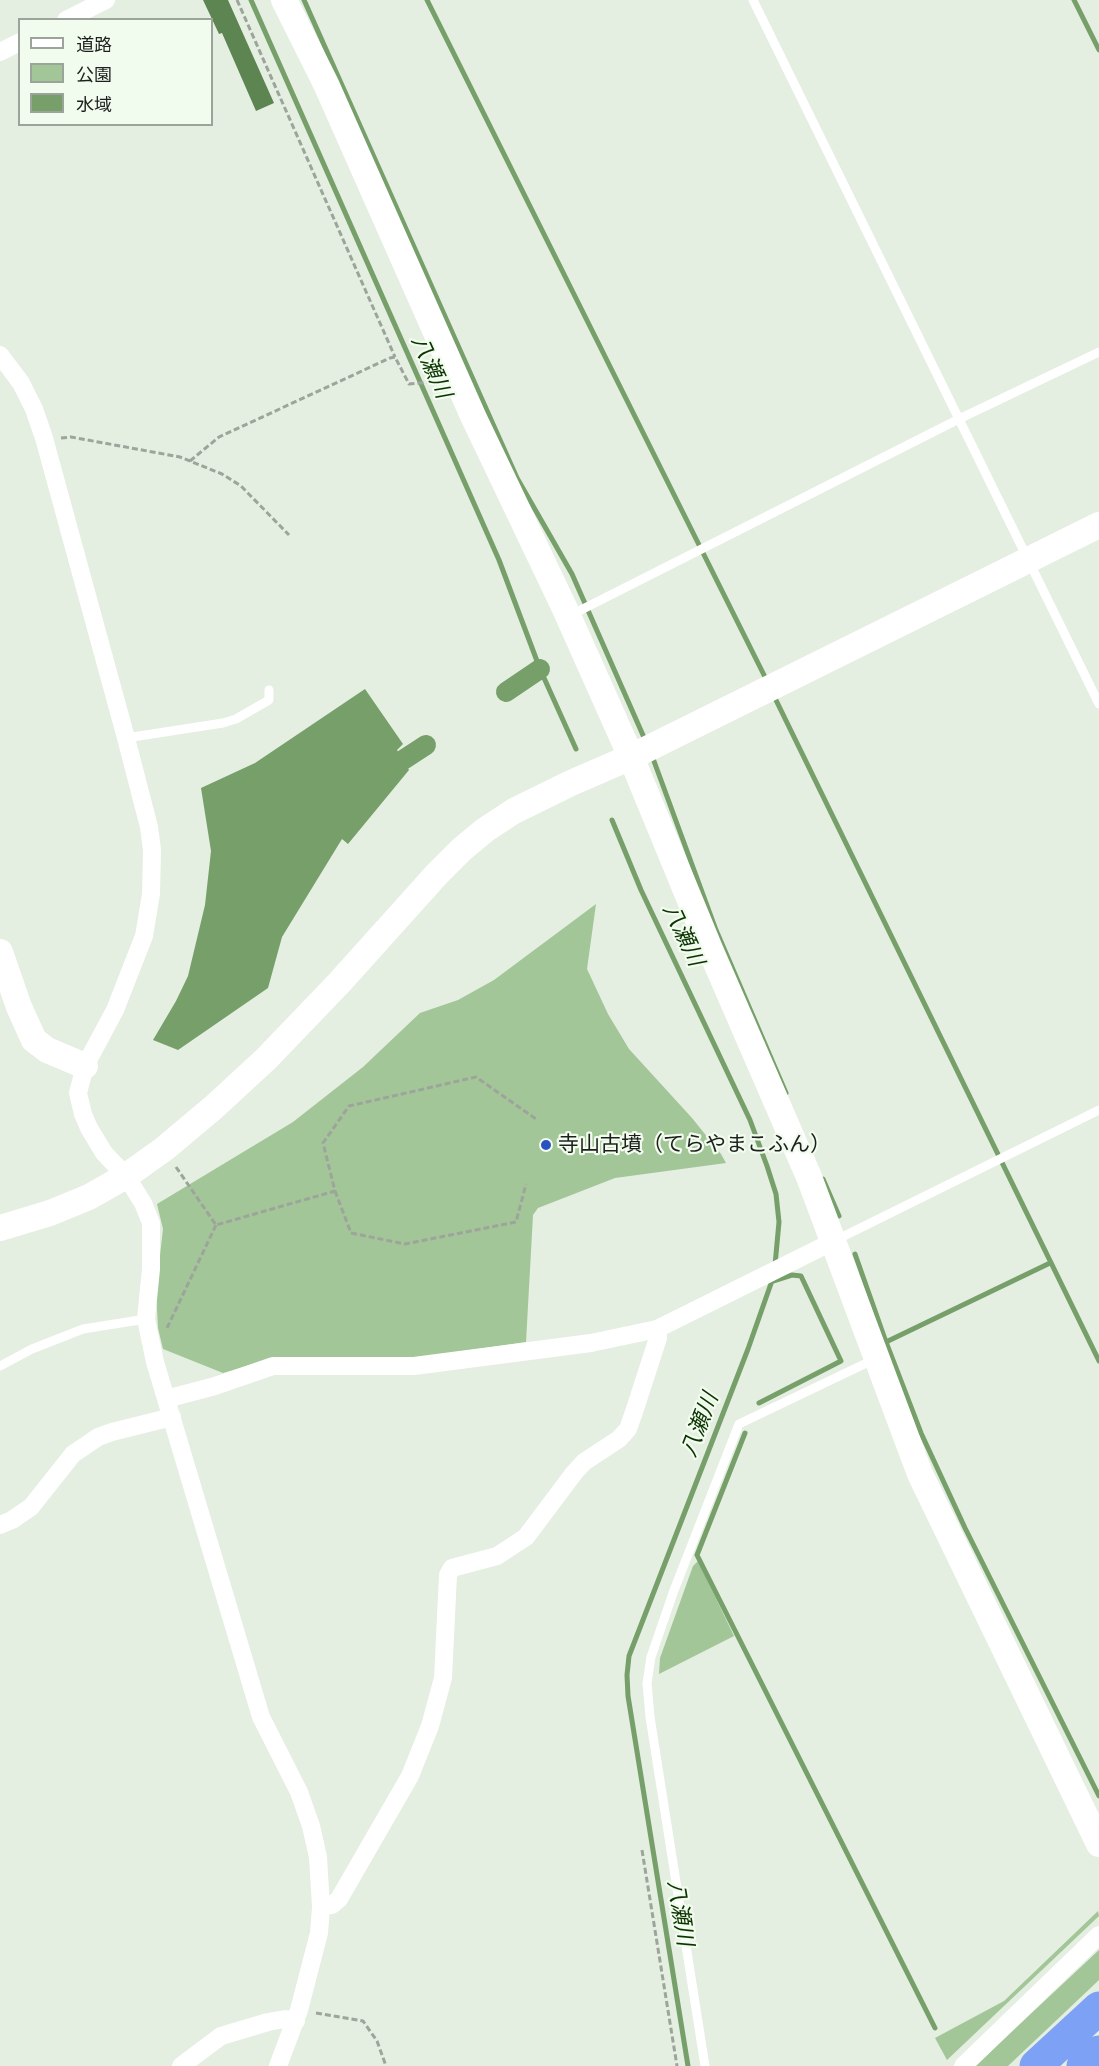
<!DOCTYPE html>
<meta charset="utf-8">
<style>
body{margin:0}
#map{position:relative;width:1099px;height:2066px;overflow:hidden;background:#e4eee1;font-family:"Alegreya Sans","Noto Sans JP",sans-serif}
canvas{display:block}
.legend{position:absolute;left:18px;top:18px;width:195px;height:108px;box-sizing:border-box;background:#f1fbee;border:2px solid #9ca39a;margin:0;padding:8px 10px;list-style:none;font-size:18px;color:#1c1f1b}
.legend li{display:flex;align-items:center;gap:12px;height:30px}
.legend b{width:30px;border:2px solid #9ca39a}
</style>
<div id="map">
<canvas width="1099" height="2066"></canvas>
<ul class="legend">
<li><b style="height:8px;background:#fff"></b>道路</li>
<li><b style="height:16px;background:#a2c697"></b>公園</li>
<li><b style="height:16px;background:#769f6a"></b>水域</li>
</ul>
</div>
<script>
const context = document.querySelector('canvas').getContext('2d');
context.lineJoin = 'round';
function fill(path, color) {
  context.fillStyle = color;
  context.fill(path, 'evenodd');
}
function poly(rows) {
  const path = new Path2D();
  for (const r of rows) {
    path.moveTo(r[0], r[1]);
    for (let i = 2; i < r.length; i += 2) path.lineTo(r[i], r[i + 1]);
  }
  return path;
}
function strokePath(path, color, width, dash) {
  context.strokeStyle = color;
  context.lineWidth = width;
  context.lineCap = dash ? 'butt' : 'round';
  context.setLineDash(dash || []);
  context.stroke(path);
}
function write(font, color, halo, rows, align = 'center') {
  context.font = font + ' "Alegreya Sans","Noto Sans JP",sans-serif';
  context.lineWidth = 4.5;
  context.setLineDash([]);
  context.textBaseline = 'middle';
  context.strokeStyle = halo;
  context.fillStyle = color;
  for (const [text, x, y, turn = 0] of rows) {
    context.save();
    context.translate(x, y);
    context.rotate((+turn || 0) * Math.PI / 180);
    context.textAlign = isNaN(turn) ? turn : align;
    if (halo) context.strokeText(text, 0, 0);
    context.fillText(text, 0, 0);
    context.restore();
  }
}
fill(poly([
 [596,904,587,969,608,1014,629,1049,692,1118,721,1154,726,1163,615,1178,538,1208,533,1215,526,1342,416,1358,268,1360,223,1373,163,1349,158,1328,156,1291,163,1229,157,1204,293,1122,363,1067,420,1013,458,1000,494,980],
 [698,1561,734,1636,659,1674,660,1658,693,1566],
 [1098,1911,1099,1916,947,2060,935,2038,1004,2001],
 [1099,1950,1099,1980,1008,2066,975,2066]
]), '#a2c697');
fill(poly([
 [365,689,403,744,397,750,409,770,348,844,342,839,282,937,268,988,178,1050,153,1040,176,1001,188,976,205,905,211,851,201,788,255,763]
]), '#769f6a');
strokePath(poly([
 [251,0,499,560,540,669,576,749],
 [304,0,517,478,572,574,646,742],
 [427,0,768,683],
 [1074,0,1099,50],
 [773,694,1099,1361],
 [651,753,716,930,786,1093],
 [612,820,641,890,750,1120,767,1166,776,1194,779,1222,775,1265],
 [823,1179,839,1216],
 [855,1254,886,1342,921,1433,965,1528,1099,1796],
 [886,1342,1050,1263],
 [759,1403,841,1361,801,1276,792,1275,773,1281],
 [745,1433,697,1555,935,2028],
 [688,2066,628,1696,627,1675,629,1656,748,1349,774,1275]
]), '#769f6a', 5);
strokePath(poly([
 [506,692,540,669],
 [403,760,426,745]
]), '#769f6a', 20);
fill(poly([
 [203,0,228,0,274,103,256,111,222,33,219,34]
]), '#5d8552');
strokePath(poly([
 [237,0,395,357],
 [61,438,71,437,180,457,222,474,241,486,289,535],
 [190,461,219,437,390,358,395,357,409,384,433,382],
 [176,1167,216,1225,335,1191,323,1143,349,1106,476,1077,536,1119],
 [335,1191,351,1233,405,1244,516,1222,526,1184],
 [167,1328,216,1225],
 [642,1850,677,2066],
 [316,2013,363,2021,377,2041,386,2066]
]), '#9da49b', 3, [6, 3]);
strokePath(poly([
 [753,0,1099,704],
 [571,615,959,419,1099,352],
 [126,738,223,723,236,719,269,700,269,690],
 [834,1241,1099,1110],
 [0,1366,32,1349,83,1329,146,1319],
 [705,2066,650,1717,647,1683,651,1657,673,1593,739,1424,875,1359]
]), '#fff', 9);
strokePath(poly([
 [66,20,106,0],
 [0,52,20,42],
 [0,355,21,383,34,409,44,438,126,738,149,827,152,850,151,894,144,936,115,1010,85,1066,78,1093,83,1114,89,1128,104,1153,126,1176,143,1203,151,1223,151,1269,146,1319,155,1362,261,1717,299,1792,311,1826,318,1857,321,1907,319,1933,299,2010,278,2066],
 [166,1399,215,1386,273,1366,414,1366,591,1343,657,1329,834,1241],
 [0,1525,12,1520,31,1507,73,1454,85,1446,98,1437,112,1432,172,1417],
 [321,1907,332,1905,339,1899,410,1776,430,1726,443,1678,448,1575,452,1568,497,1556,526,1537,574,1473,584,1462,619,1439,628,1429,634,1412,658,1338,657,1329],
 [181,2066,221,2036,268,2022,285,2019,296,2021],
 [963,2066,1099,1935]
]), '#fff', 18);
strokePath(poly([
 [284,0,326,84,473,416,565,609,631,757,710,949,809,1177,920,1474,1099,1844],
 [0,952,19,1007,34,1040,47,1050,85,1066],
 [0,1228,50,1213,89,1197,126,1176,164,1149,214,1107,266,1059,339,983,437,874,461,850,485,830,514,811,571,783,631,757,1099,525]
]), '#fff', 26);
strokePath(poly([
 [1036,2066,1099,2008],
 [1083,2066,1099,2052]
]), '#7da2f5', 33);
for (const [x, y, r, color] of [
 [546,1145,6,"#2a53c2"]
]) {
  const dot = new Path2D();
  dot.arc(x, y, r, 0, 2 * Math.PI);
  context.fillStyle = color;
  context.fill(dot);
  strokePath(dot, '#f1fbee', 2);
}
write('21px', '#1c1f1b', '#f1fbee', [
 ["寺山古墳（てらやまこふん）",558,1145]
], 'left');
write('italic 22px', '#0b3400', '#f1fbee', [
 ["八瀬川",431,367,66],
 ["八瀬川",683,935,65],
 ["八瀬川",700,1425,-69],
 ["八瀬川",680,1913,81]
]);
</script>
